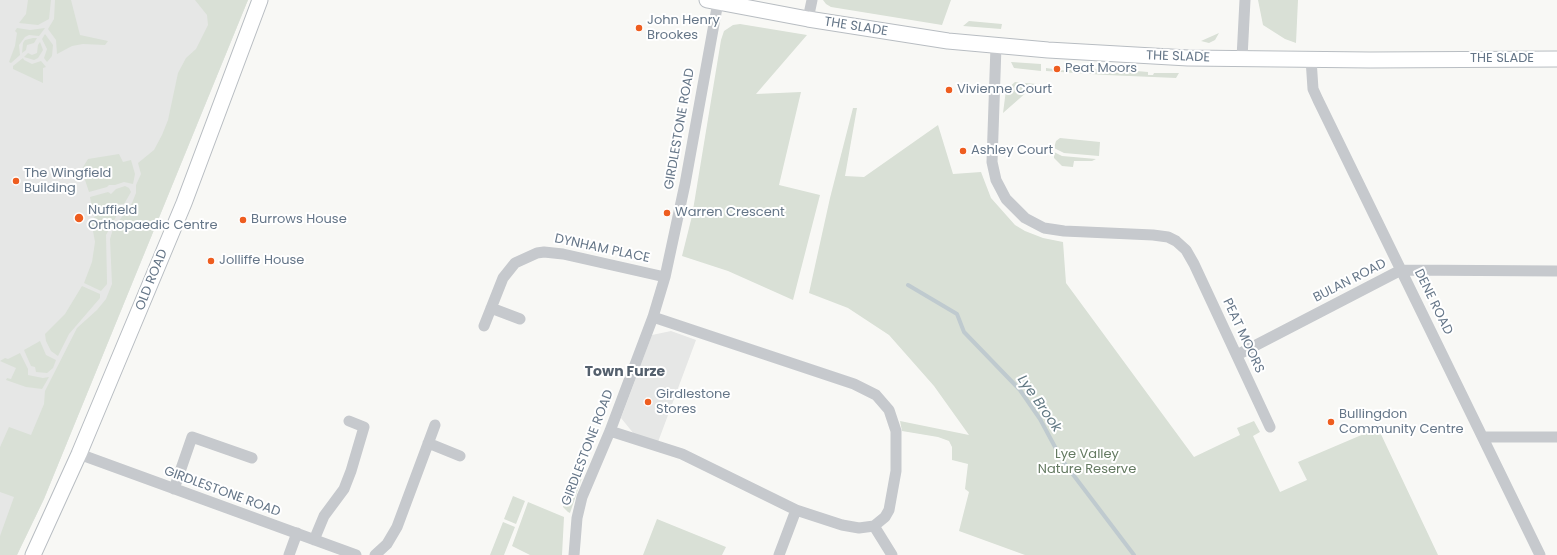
<!DOCTYPE html>
<style>
body{margin:0}
canvas{display:block;background:#f8f8f5}
</style>
<canvas width="1557" height="555"></canvas>
<script>
const context = document.querySelector('canvas').getContext('2d');
context.lineJoin = 'round';
function fill(path, color) {
  context.fillStyle = color;
  context.fill(path, 'evenodd');
}
function poly(rows) {
  const path = new Path2D();
  for (const r of rows) {
    path.moveTo(r[0], r[1]);
    for (let i = 2; i < r.length; i += 2) path.lineTo(r[i], r[i + 1]);
  }
  return path;
}
function strokePath(path, color, width, dash) {
  context.strokeStyle = color;
  context.lineWidth = width;
  context.lineCap = dash ? 'butt' : 'round';
  context.setLineDash(dash || []);
  context.stroke(path);
}
function write(font, color, halo, rows, align = 'center') {
  context.font = font + ' Poppins,sans-serif';
  context.lineWidth = 4;
  context.setLineDash([]);
  context.textBaseline = 'middle';
  context.strokeStyle = halo;
  context.fillStyle = color;
  for (const [text, x, y, turn = 0] of rows) {
    context.save();
    context.translate(x, y);
    context.rotate((+turn || 0) * Math.PI / 180);
    context.textAlign = isNaN(turn) ? turn : align;
    if (halo) context.strokeText(text, 0, 0);
    context.fillText(text, 0, 0);
    context.restore();
  }
}
fill(poly([
 [0,0,248,0,44,499,17,555,0,555],
 [671,331,696,340,658,442,634,434,621,418,652,335]
]), '#e6e7e6');
fill(poly([
 [28,0,51,0,49,19,38,25,19,23,26,14],
 [55,0,71,0,80,35,108,41,105,45,83,44,72,46,57,54,56,40,48,29,54,19],
 [195,0,248,0,44,499,17,555,0,555,0,536,14,497,0,492,0,447,9,427,31,435,44,404,45,391,77,328,97,310,106,299,112,284,110,239,113,229,132,203,136,193,136,185,141,174,138,163,154,150,162,135,168,120,178,73,186,58,196,49,208,25,207,15],
 [823,0,951,0,942,25,831,7,826,4],
 [1258,0,1298,0,1296,43,1285,39,1263,25],
 [969,21,1002,24,1001,29,963,26],
 [740,24,807,35,756,94,801,92,779,185,820,195,793,300,728,271,682,256,692,216,721,40,724,31,733,25],
 [17,28,30,30,45,28,39,36,29,35,25,37,19,45,20,55,11,63,9,62,15,46,17,33,15,31],
 [1219,33,1215,40,1209,43,1201,41],
 [45,34,53,45,52,56,47,62,44,58,47,49,42,39],
 [33,38,37,38,34,43,27,45,26,50,22,53,23,43,25,40],
 [40,42,43,50,38,58,34,60,24,57,28,53,32,55,37,53,38,45],
 [23,58,24,60,32,64,41,61,46,67,43,68,43,83,13,69,13,66],
 [1011,62,1041,64,1041,71,1014,68],
 [1046,68,1068,71,1069,68,1084,69,1084,71,1090,71,1091,69,1125,70,1148,72,1148,75,1153,75,1154,73,1179,73,1176,78,1106,75,1046,71],
 [1015,82,1036,84,1003,113,1006,90],
 [853,108,857,108,845,176,864,177,938,125,953,174,981,172,991,198,1015,225,1025,231,1043,238,1063,242,1066,283,1194,457,1240,435,1237,428,1254,421,1260,432,1253,436,1280,492,1307,480,1298,462,1378,428,1438,555,1025,555,959,531,969,492,965,489,968,464,952,460,952,447,949,441,938,437,902,431,900,421,969,435,934,386,889,335,848,308,809,293,830,198],
 [1060,138,1100,142,1099,156,1064,153,1054,148,1056,141],
 [1054,152,1062,156,1096,159,1092,161,1074,161,1073,167,1062,166,1054,158],
 [119,154,123,162,131,160,135,174,133,184,124,182,115,185,109,185,107,187,89,192,85,180,80,172,88,159],
 [125,186,129,188,131,192,124,204,106,205,95,211,92,209,90,197,108,192,111,194,116,189],
 [111,209,118,213,106,235,107,280,107,284,101,291,84,283,92,262,95,242,91,220,103,210],
 [82,286,100,294,100,298,69,334,58,356,51,351,46,341,45,334,65,314],
 [40,341,46,355,56,360,53,368,47,373,36,372,35,367,31,366,24,350],
 [20,353,28,369,28,375,43,378,49,377,42,389,26,387,6,380,7,378,11,379,16,368,0,361,5,358,8,359],
 [587,463,570,513,568,512,563,507,566,495,575,473,582,464],
 [513,496,525,501,516,524,504,519],
 [528,502,564,517,562,555,530,555,512,546],
 [657,519,726,547,722,555,643,555],
 [503,522,515,527,504,555,490,555]
]), '#d9e0d6');
strokePath(poly([
 [908,285,957,314,964,332,1020,390,1040,419,1062,460,1134,555]
]), '#bfcacf', 4);
const secondary = poly([
 [707,0,808,19,948,41,1048,50,1188,58,1370,60,1557,59],
 [33,555,79,454,184,203,260,0]
]);
strokePath(secondary, '#b8bdc2', 17);
strokePath(poly([
 [808,19,812,0],
 [996,46,992,162,996,180,1006,199,1025,218,1044,228,1064,231,1153,235,1168,237,1176,241,1186,250,1194,264,1270,427],
 [1242,58,1245,0],
 [1311,59,1313,89,1318,100,1540,555],
 [491,308,520,319],
 [484,326,503,278,515,263,537,253,544,252,563,254,665,277],
 [1237,355,1401,270,1557,271],
 [610,431,682,454,796,510,842,525,859,528,874,526,885,517,889,510,896,471,896,431,889,410,876,395,854,384,653,317],
 [1483,437,1557,437],
 [428,443,460,456],
 [79,454,356,555],
 [174,489,192,437,252,458],
 [874,526,892,555],
 [314,540,324,516,344,489,351,471,364,427,349,421],
 [289,555,297,533],
 [375,555,387,544,397,527,435,425],
 [574,555,577,518,582,497,610,431,653,317,665,277,685,184,718,2],
 [779,555,796,510]
]), '#c6c9cd', 11);
strokePath(secondary, '#fff', 15);
for (const [x, y, r, color] of [
 [639,28,4,"#ee5d1f"],
 [1057,69,4,"#ee5d1f"],
 [949,90,4,"#ee5d1f"],
 [963,151,4,"#ee5d1f"],
 [16,181,4,"#ee5d1f"],
 [667,213,4,"#ee5d1f"],
 [79,218,5,"#ee5d1f"],
 [243,220,4,"#ee5d1f"],
 [211,261,4,"#ee5d1f"],
 [648,402,4,"#ee5d1f"],
 [1331,422,4,"#ee5d1f"]
]) {
  const dot = new Path2D();
  dot.arc(x, y, r, 0, 2 * Math.PI);
  context.fillStyle = color;
  context.fill(dot);
  strokePath(dot, '#fff', 1.5);
}
write('13px', '#657688', '#fff', [
 ["John Henry",647,21],
 ["Brookes",647,36],
 ["Peat Moors",1065,69],
 ["Vivienne Court",957,90],
 ["Ashley Court",971,151],
 ["The Wingfield",24,174],
 ["Building",24,189],
 ["Nuffield",88,211],
 ["Orthopaedic Centre",88,226],
 ["Warren Crescent",675,213],
 ["Burrows House",251,220],
 ["Jolliffe House",219,261],
 ["Girdlestone",656,395],
 ["Stores",656,410],
 ["Bullingdon",1339,415],
 ["Community Centre",1339,430]
], 'left');
write('13px', '#657688', '#fff', [
 ["THE SLADE",856,27,9],
 ["THE SLADE",1178,57,2],
 ["THE SLADE",1502,59],
 ["GIRDLESTONE ROAD",680,129,-80],
 ["DYNHAM PLACE",602,249,12],
 ["OLD ROAD",152,280,-68],
 ["BULAN ROAD",1350,281,-27],
 ["DENE ROAD",1433,302,64],
 ["PEAT MOORS",1243,336,65],
 ["GIRDLESTONE ROAD",588,448,-69],
 ["GIRDLESTONE ROAD",222,492,20]
]);
write('13px', '#647a61', '#fff', [
 ["Lye Valley",1087,455],
 ["Nature Reserve",1087,470]
]);
write('bold 14px', '#54606d', '#fff', [
 ["Town Furze",625,372]
]);
write('italic 14px', '#617883', '#fff', [
 ["Lye Brook",1039,404,55]
]);
</script>
